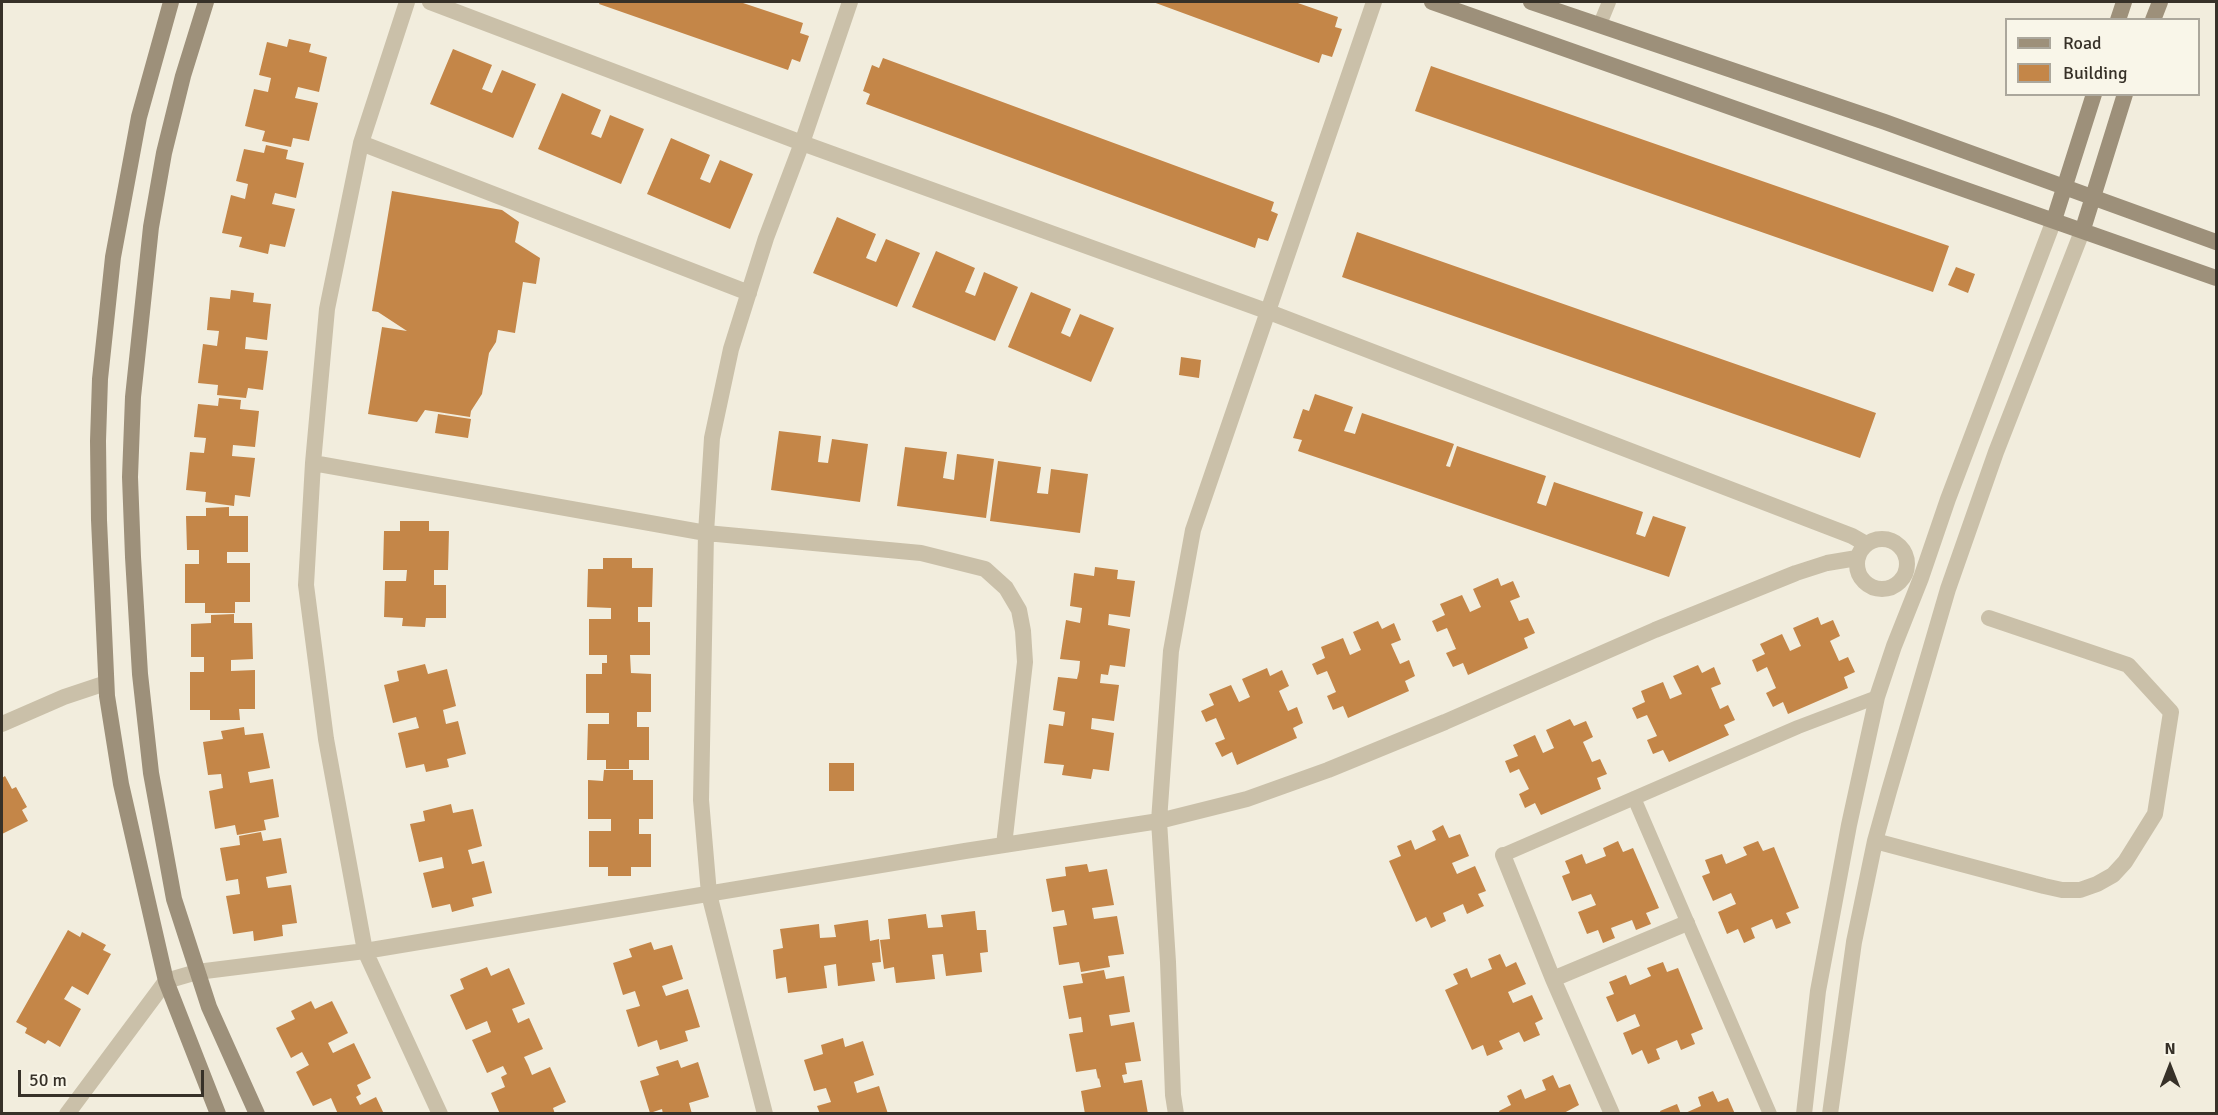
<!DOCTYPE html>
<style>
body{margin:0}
#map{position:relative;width:2218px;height:1115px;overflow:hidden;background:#f2eddd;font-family:Signika,sans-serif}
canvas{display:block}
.frame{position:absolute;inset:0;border:3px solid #373128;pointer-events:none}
.legend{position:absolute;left:2005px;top:18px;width:195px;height:78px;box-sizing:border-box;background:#f9f6e9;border:2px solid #aba79c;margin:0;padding:8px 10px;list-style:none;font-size:18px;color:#373128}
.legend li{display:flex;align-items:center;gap:12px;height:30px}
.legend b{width:30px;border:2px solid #aba79c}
.north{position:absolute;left:2140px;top:1037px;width:60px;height:60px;-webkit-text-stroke:4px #f9f6e9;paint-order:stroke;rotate:0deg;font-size:16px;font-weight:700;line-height:24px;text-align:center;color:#373128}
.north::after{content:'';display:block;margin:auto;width:21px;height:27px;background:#373128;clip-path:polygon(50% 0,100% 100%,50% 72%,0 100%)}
.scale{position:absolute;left:18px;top:1070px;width:186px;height:27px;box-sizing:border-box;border:3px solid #373128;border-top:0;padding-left:8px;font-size:18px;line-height:21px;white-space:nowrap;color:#373128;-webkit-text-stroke:4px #f9f6e9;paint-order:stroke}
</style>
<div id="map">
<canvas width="2218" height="1115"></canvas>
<div class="frame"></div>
<ul class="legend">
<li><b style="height:8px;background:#9d907a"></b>Road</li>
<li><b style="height:16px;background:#c48648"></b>Building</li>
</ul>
<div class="north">N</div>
<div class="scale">50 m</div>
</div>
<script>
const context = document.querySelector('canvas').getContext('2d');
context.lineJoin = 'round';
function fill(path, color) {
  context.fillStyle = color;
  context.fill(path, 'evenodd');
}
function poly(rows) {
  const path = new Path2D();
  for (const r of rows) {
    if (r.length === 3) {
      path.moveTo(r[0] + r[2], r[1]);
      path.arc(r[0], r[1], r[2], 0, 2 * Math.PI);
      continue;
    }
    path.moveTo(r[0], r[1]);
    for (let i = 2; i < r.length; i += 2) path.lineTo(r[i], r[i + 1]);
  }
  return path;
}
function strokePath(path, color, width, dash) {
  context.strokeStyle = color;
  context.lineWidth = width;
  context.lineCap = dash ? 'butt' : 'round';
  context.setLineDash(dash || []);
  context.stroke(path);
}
fill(poly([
 [600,2,740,2,803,23,800,33,809,36,800,62,792,59,788,70,599,4],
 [1153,2,1295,2,1338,17,1335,27,1342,29,1332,57,1322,54,1319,63],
 [289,39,311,44,309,52,327,57,319,92,298,87,295,98,318,103,309,141,293,138,291,147,262,141,265,131,245,126,254,89,268,92,271,78,259,75,267,42,287,47],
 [453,49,492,65,482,89,492,93,502,70,536,84,513,138,430,104],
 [883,58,1274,202,1271,211,1278,214,1268,241,1258,238,1255,248,866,104,870,94,863,91,872,65,879,68],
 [1431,66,1949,246,1933,292,1415,111],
 [562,93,601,110,591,134,601,138,610,115,644,129,621,184,538,149],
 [671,138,710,155,700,179,710,183,720,160,753,174,730,229,647,194],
 [266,145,288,150,286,159,304,163,296,198,275,193,272,204,295,209,285,247,270,244,268,254,239,247,242,237,222,233,231,195,245,199,248,184,236,181,244,149,264,153],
 [392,191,502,210,519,222,515,242,540,258,536,284,523,282,515,333,498,330,496,342,489,353,482,394,471,411,470,417,425,410,417,422,368,414,382,327,407,331,378,312,372,311],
 [837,217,876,234,866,258,876,262,886,239,920,253,897,307,813,273],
 [1357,232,1876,413,1860,458,1342,277],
 [936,251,975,268,965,292,975,296,984,272,1018,287,995,341,912,307],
 [1956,267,1975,274,1968,293,1948,285],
 [231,290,254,293,253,302,271,304,267,340,246,337,245,349,268,351,263,390,248,388,246,398,217,395,218,385,198,383,203,344,217,346,219,331,207,330,210,297,230,299],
 [1031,292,1071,309,1061,333,1070,337,1080,314,1114,328,1091,382,1008,347],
 [1181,357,1201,360,1199,378,1179,375],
 [1315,394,1353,407,1344,431,1355,434,1362,413,1454,444,1446,466,1450,467,1457,446,1546,476,1537,503,1546,506,1554,482,1643,512,1636,534,1645,537,1653,516,1686,527,1669,577,1298,451,1302,440,1293,438,1303,409,1309,411],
 [219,398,241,400,240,409,259,411,255,447,233,445,232,456,255,458,250,497,235,495,234,506,205,502,206,492,186,490,190,452,204,453,206,438,194,437,198,404,218,406],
 [438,414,471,419,468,438,435,433],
 [779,431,821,436,818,462,828,463,832,439,868,444,860,502,771,490],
 [905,447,947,452,943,478,954,480,957,454,994,459,986,518,897,506],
 [998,461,1041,467,1037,493,1048,494,1051,469,1088,474,1080,533,990,521],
 [229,507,229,516,248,516,248,552,227,552,227,563,250,563,250,602,235,602,235,613,205,613,205,603,185,603,185,564,199,564,199,550,187,550,186,516,206,516,206,508],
 [400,521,429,521,429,531,449,531,448,570,434,570,434,585,446,585,446,618,426,618,425,627,402,626,403,618,384,617,385,581,406,581,407,570,383,570,384,531,400,531],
 [603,558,632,558,632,568,653,568,652,607,638,607,638,622,650,622,650,655,630,655,631,673,651,674,651,712,637,712,637,727,649,727,649,760,629,760,629,769,606,769,606,760,587,760,588,724,609,724,609,713,586,713,586,674,602,674,602,663,607,663,607,655,589,655,589,619,611,619,611,608,587,607,588,569,603,569],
 [1095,567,1118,570,1117,579,1135,581,1130,617,1109,614,1108,625,1130,629,1125,667,1110,665,1108,675,1101,674,1100,683,1119,685,1114,721,1092,718,1091,729,1114,733,1109,771,1093,769,1091,779,1062,775,1064,765,1044,763,1049,724,1063,726,1065,712,1053,710,1058,677,1077,679,1079,671,1080,661,1060,659,1066,620,1080,623,1082,608,1070,606,1074,573,1094,576],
 [1498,578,1501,586,1513,581,1520,597,1510,601,1519,621,1528,618,1535,633,1524,638,1528,648,1468,675,1463,663,1453,667,1446,653,1456,649,1447,628,1437,632,1432,621,1445,615,1440,604,1462,595,1470,612,1481,607,1473,589],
 [234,614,234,623,252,623,253,659,231,660,231,671,255,670,255,709,239,709,240,720,210,720,210,710,190,710,190,672,204,672,204,657,191,657,191,624,211,623,211,615],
 [1818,617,1821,625,1833,620,1840,636,1830,641,1839,661,1848,657,1855,672,1844,677,1848,688,1788,714,1783,702,1773,707,1766,693,1776,688,1767,667,1757,672,1752,660,1765,654,1760,644,1782,634,1790,651,1801,646,1793,628],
 [1378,621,1382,629,1394,623,1401,640,1391,644,1400,664,1409,660,1415,676,1405,681,1409,691,1348,718,1343,706,1333,710,1327,696,1336,692,1327,671,1317,675,1312,664,1325,658,1321,647,1343,638,1350,655,1361,650,1353,632],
 [425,664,428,674,447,669,456,706,443,710,446,724,458,721,466,754,447,759,449,767,426,772,424,764,406,768,398,733,419,728,416,717,393,723,384,685,399,681,397,671],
 [1698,665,1702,673,1714,667,1721,684,1711,688,1720,709,1728,705,1735,720,1724,725,1729,735,1669,762,1663,750,1653,754,1647,740,1657,736,1647,715,1637,719,1632,708,1645,702,1641,691,1663,682,1670,699,1682,694,1673,676],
 [1267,668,1270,676,1282,670,1289,686,1279,691,1288,711,1297,707,1303,723,1293,728,1297,738,1237,765,1232,752,1222,757,1215,743,1225,739,1216,718,1206,722,1201,711,1214,705,1209,694,1231,685,1239,702,1250,697,1242,679],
 [1570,719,1574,726,1586,721,1593,737,1583,742,1592,762,1600,759,1607,774,1597,778,1601,789,1541,815,1535,803,1525,808,1519,794,1529,789,1519,769,1510,773,1505,761,1518,756,1513,745,1535,735,1543,753,1554,748,1546,730],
 [244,727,245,735,263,733,270,768,248,772,250,783,273,779,279,817,264,820,266,830,237,835,235,825,215,829,209,791,223,788,221,774,208,775,203,742,223,739,221,731],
 [829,763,854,763,854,791,829,791],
 [604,770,633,770,633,780,653,780,653,819,639,819,639,834,651,834,651,867,631,867,631,876,608,876,608,867,589,867,589,831,611,831,611,819,588,819,588,780,603,781],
 [5,776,12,789,16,787,27,807,22,810,28,821,2,834,2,778],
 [451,804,453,813,473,809,482,846,468,850,472,864,484,861,492,893,472,898,474,906,452,912,450,904,432,908,423,873,444,868,442,857,419,862,410,824,425,821,423,811],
 [1443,825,1449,838,1460,834,1469,856,1452,863,1457,874,1475,866,1486,891,1478,894,1484,906,1467,914,1463,904,1443,913,1446,921,1431,928,1426,917,1416,922,1389,861,1401,856,1397,846,1411,840,1415,850,1436,840,1432,831],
 [261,832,263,841,281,838,287,873,266,877,268,888,291,885,297,923,282,925,283,936,254,941,253,931,233,934,226,896,240,894,238,879,226,881,220,848,240,845,239,836],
 [1618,841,1623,852,1633,848,1659,908,1646,913,1651,924,1636,930,1632,920,1611,928,1615,938,1603,943,1598,930,1587,934,1578,912,1596,905,1591,894,1572,901,1562,876,1570,873,1565,861,1582,854,1586,864,1606,856,1603,848],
 [1758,841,1763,851,1774,847,1799,908,1786,913,1791,923,1776,929,1772,919,1751,928,1755,938,1744,943,1738,929,1727,934,1718,912,1736,904,1731,893,1713,901,1702,876,1710,873,1705,860,1722,854,1726,864,1747,855,1743,847],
 [1087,864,1089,872,1107,869,1114,905,1092,908,1094,919,1117,916,1124,954,1108,956,1110,967,1081,972,1079,962,1059,965,1053,927,1067,925,1064,910,1052,912,1046,879,1066,876,1065,867],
 [975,911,977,930,986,930,988,952,980,953,982,972,946,976,943,954,932,955,935,979,896,983,894,967,884,969,880,940,890,939,888,919,926,914,928,928,943,927,941,915],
 [868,920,870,941,879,939,881,962,872,963,875,981,838,986,836,964,824,966,827,988,788,993,786,977,776,979,773,950,783,948,780,929,819,924,820,938,836,937,834,925],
 [68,930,80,937,82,932,106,945,103,950,111,954,88,995,72,986,64,999,81,1009,60,1047,48,1040,45,1044,25,1033,27,1028,16,1022],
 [651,942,654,950,672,945,683,979,662,986,666,996,688,989,700,1027,685,1031,688,1041,660,1050,657,1040,638,1047,626,1010,640,1006,635,991,623,995,613,963,632,957,629,949],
 [1500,954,1506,967,1516,962,1526,984,1508,992,1513,1003,1532,995,1543,1019,1535,1023,1540,1035,1524,1042,1519,1032,1499,1041,1503,1049,1487,1056,1483,1045,1472,1050,1445,990,1458,984,1453,974,1467,968,1471,978,1492,969,1488,959],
 [1663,962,1667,972,1678,968,1703,1029,1691,1034,1695,1044,1681,1050,1677,1040,1656,1049,1660,1059,1648,1064,1642,1050,1632,1055,1623,1033,1640,1026,1635,1014,1617,1022,1606,997,1614,994,1609,982,1626,975,1630,985,1651,976,1647,968],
 [487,967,491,976,509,968,525,1004,512,1009,518,1023,529,1018,543,1049,524,1057,528,1065,532,1075,550,1067,566,1102,553,1108,555,1114,500,1114,491,1093,505,1087,501,1077,507,1074,503,1066,487,1073,472,1040,491,1032,487,1021,466,1030,450,995,464,989,460,979],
 [1104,970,1106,979,1124,976,1130,1012,1109,1015,1111,1026,1134,1022,1141,1061,1125,1063,1127,1074,1122,1075,1124,1083,1142,1080,1148,1114,1085,1114,1081,1091,1101,1087,1099,1078,1098,1079,1096,1069,1076,1072,1069,1034,1083,1032,1081,1017,1069,1019,1063,986,1083,983,1081,974],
 [311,1001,315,1009,332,1001,348,1033,328,1043,333,1053,354,1043,371,1078,357,1085,361,1094,356,1097,360,1105,376,1097,384,1114,338,1114,331,1098,313,1106,296,1072,309,1065,302,1052,291,1058,276,1028,295,1019,291,1011],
 [843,1038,845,1047,863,1041,874,1075,854,1082,857,1093,879,1086,888,1114,820,1114,817,1106,831,1102,826,1088,814,1091,804,1060,823,1054,821,1045],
 [678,1060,681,1068,698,1062,709,1097,689,1103,692,1114,663,1114,662,1109,650,1113,640,1081,659,1075,656,1067],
 [1553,1075,1559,1088,1570,1084,1579,1105,1562,1114,1500,1114,1499,1111,1511,1105,1507,1096,1521,1089,1525,1099,1546,1090,1542,1080],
 [1713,1091,1718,1102,1728,1098,1735,1114,1683,1114,1701,1106,1698,1097],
 [1677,1104,1681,1114,1661,1114,1660,1111]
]), '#c48648');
strokePath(poly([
 [1600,24,1609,2],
 [1634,798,1770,1114],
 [1503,855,1798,727,1877,697]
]), '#cac0a9', 14);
strokePath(poly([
 [407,2,361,143,327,309,313,463,306,585,326,739,365,951,440,1114],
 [430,2,802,143,1269,312,1852,536,1866,544],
 [361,143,749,293],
 [313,463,706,533,921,553,985,569,1006,588,1019,610,1023,631,1025,662,1004,845],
 [1882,564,25],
 [2,724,64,697,106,683],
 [1875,841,2044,886,2062,890,2080,890,2097,884,2113,875,2125,862,2155,814,2171,712,2128,665,1989,618],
 [1503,855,1553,979,1612,1114],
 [1553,979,1687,923],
 [67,1114,166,981,197,972,365,951,965,851,1159,821,1247,799,1328,770,1445,722,1655,630,1796,573,1827,563,1857,558],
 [765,1114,709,894,701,800,706,533,712,438,731,349,766,238,802,143,850,2],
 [1176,1114,1173,1095,1168,962,1159,821,1171,651,1193,530,1374,2],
 [1804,1114,1818,991,1849,825,1877,697,1894,646,1921,578,1948,499,2054,220],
 [1830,1114,1854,942,1875,841,1889,791,1948,589,1996,452,2083,229]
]), '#cac0a9', 16);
strokePath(poly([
 [171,2,139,117,113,257,100,379,98,441,99,520,107,696,121,784,166,981,218,1114],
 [206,2,183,76,164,153,151,227,133,397,130,477,133,557,140,674,151,773,174,899,209,1007,257,1114],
 [1432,2,2216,278],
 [1531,2,1885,122,2216,242],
 [2118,20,2124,2],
 [2153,20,2160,2],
 [2054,220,2094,94],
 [2083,229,2125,94]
]), '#9d907a', 16);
</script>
